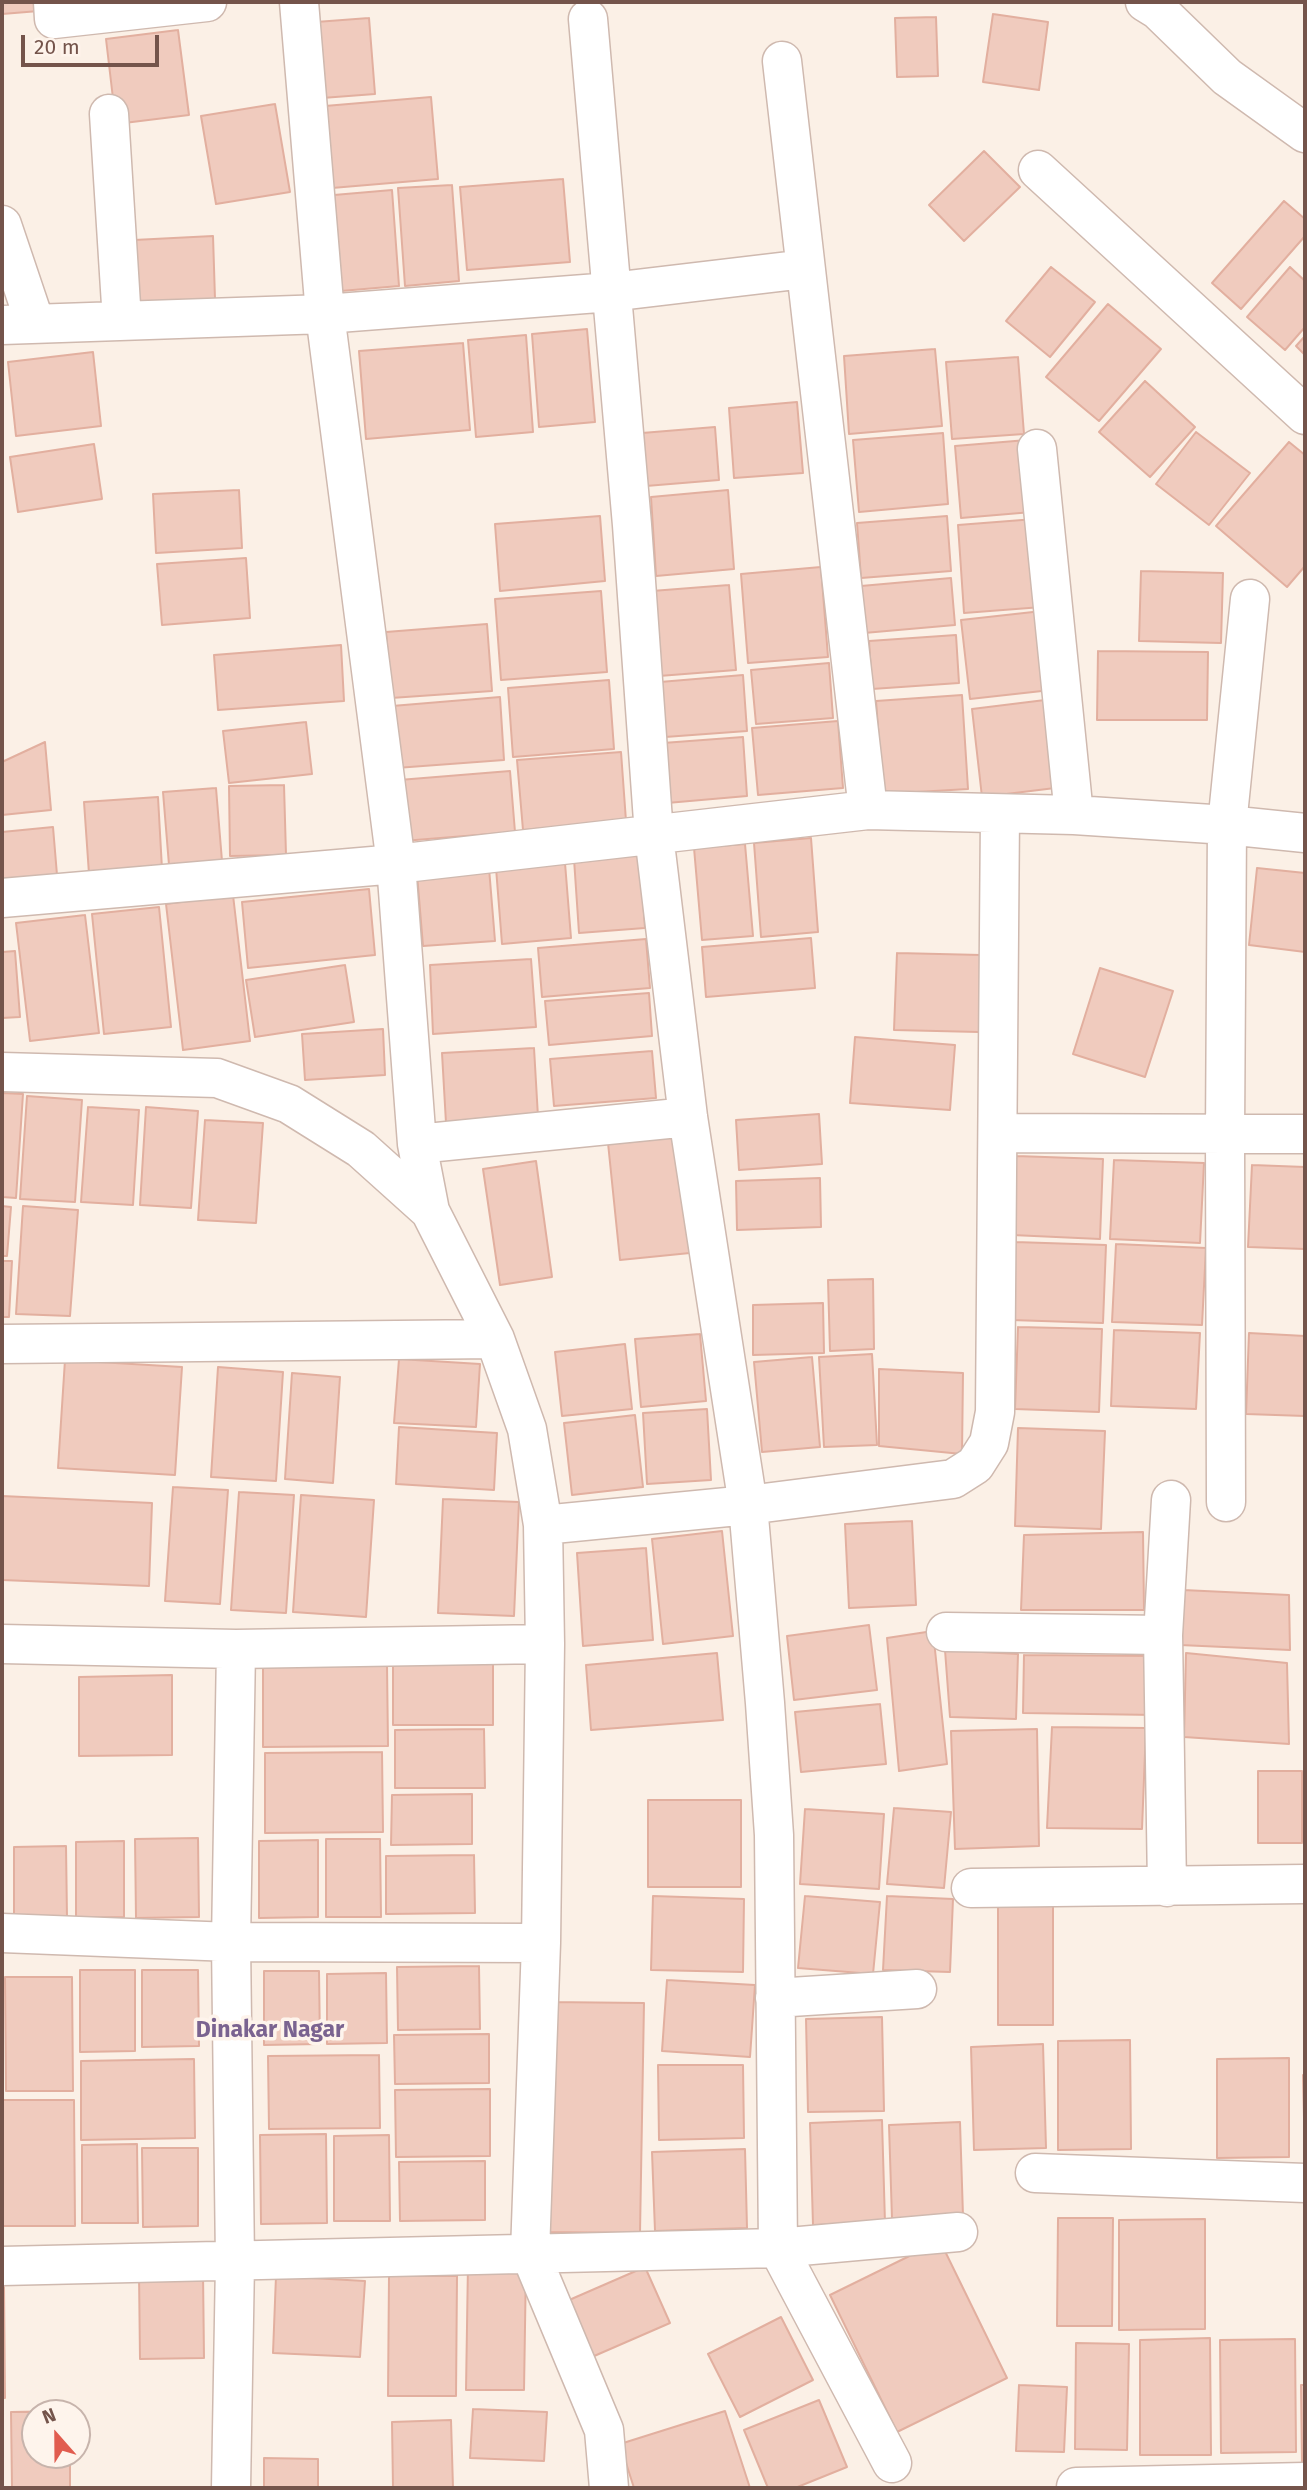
<!DOCTYPE html>
<style>
body{margin:0}
#map{position:relative;width:1307px;height:2490px;overflow:hidden;background:#fbf0e6;font-family:"Fira Sans",sans-serif}
canvas{display:block}
.frame{position:absolute;inset:0;border:4px solid #74544b;pointer-events:none}
.north{position:absolute;left:21px;top:2399px;width:70px;height:70px;box-sizing:border-box;background:#fef4ec;border:2px solid #c7b4ac;border-radius:50%;rotate:339deg;font-size:19px;font-weight:700;line-height:28px;text-align:center;color:#74544b}
.north::after{content:'';display:block;margin:auto;width:24px;height:32px;background:#e15c4f;clip-path:polygon(50% 0,100% 100%,50% 72%,0 100%)}
.scale{position:absolute;left:21px;top:35px;width:138px;height:32px;box-sizing:border-box;border:4px solid #74544b;border-top:0;padding-left:9px;font-size:21px;line-height:24px;white-space:nowrap;color:#74544b;-webkit-text-stroke:5px #fef4ec;paint-order:stroke}
</style>
<div id="map">
<canvas width="1307" height="2490"></canvas>
<div class="frame"></div>
<div class="north">N</div>
<div class="scale">20 m</div>
</div>
<script>
const context = document.querySelector('canvas').getContext('2d');
context.lineJoin = 'round';
function fill(path, color) {
  context.fillStyle = color;
  context.fill(path, 'evenodd');
}
function poly(rows) {
  const path = new Path2D();
  for (const r of rows) {
    path.moveTo(r[0], r[1]);
    for (let i = 2; i < r.length; i += 2) path.lineTo(r[i], r[i + 1]);
  }
  return path;
}
function strokePath(path, color, width, dash) {
  context.strokeStyle = color;
  context.lineWidth = width;
  context.lineCap = dash ? 'butt' : 'round';
  context.setLineDash(dash || []);
  context.stroke(path);
}
function write(font, color, halo, rows, align = 'center') {
  context.font = font + ' "Fira Sans",sans-serif';
  context.lineWidth = 7;
  context.setLineDash([]);
  context.textBaseline = 'middle';
  context.strokeStyle = halo;
  context.fillStyle = color;
  for (const [text, x, y, turn = 0] of rows) {
    context.save();
    context.translate(x, y);
    context.rotate((+turn || 0) * Math.PI / 180);
    context.textAlign = isNaN(turn) ? turn : align;
    if (halo) context.strokeText(text, 0, 0);
    context.fillText(text, 0, 0);
    context.restore();
  }
}
const building = poly([
 [2,2,38,2,39,11,2,14,2,2],
 [993,14,1048,22,1039,90,983,82,993,14],
 [936,17,938,76,897,77,895,18,936,17],
 [369,18,375,94,322,98,316,22,369,18],
 [178,30,189,115,116,124,106,39,178,30],
 [431,97,438,179,332,188,325,106,431,97],
 [275,104,290,192,216,204,201,116,275,104],
 [984,151,1020,187,964,241,929,205,984,151],
 [563,179,570,262,467,270,460,187,563,179],
 [452,185,459,281,405,286,398,188,452,185],
 [392,190,399,286,341,291,334,195,392,190],
 [1284,201,1305,219,1305,236,1241,309,1212,283,1284,201],
 [213,236,215,299,136,302,134,240,213,236],
 [1051,267,1095,302,1050,357,1006,321,1051,267],
 [1290,267,1305,281,1305,327,1285,350,1247,317,1290,267],
 [1108,304,1161,349,1099,421,1046,377,1108,304],
 [587,329,595,422,539,427,532,334,587,329],
 [526,335,533,432,476,437,468,340,526,335],
 [1305,336,1305,355,1296,346,1305,336],
 [463,343,470,430,366,439,359,351,463,343],
 [935,349,942,426,849,434,844,356,935,349],
 [93,352,101,426,16,436,8,362,93,352],
 [1018,357,1024,434,952,439,946,362,1018,357],
 [1145,381,1195,427,1150,477,1099,432,1145,381],
 [797,402,803,473,734,478,729,408,797,402],
 [715,427,719,480,646,486,642,433,715,427],
 [1196,432,1250,473,1209,525,1156,484,1196,432],
 [943,433,948,504,859,512,853,440,943,433],
 [1027,440,1032,512,961,518,955,446,1027,440],
 [1289,442,1305,455,1305,566,1287,587,1216,526,1289,442],
 [94,444,102,499,18,512,10,457,94,444],
 [239,490,242,548,156,553,153,494,239,490],
 [728,490,734,569,656,576,651,497,728,490],
 [600,516,605,581,500,591,495,524,600,516],
 [947,516,951,571,861,578,857,523,947,516],
 [1035,519,1042,607,964,613,958,525,1035,519],
 [246,558,250,618,162,625,157,564,246,558],
 [821,567,828,657,748,663,741,574,821,567],
 [1141,571,1223,573,1221,643,1139,641,1141,571],
 [951,578,955,625,864,633,861,586,951,578],
 [729,585,736,670,659,676,652,591,729,585],
 [601,591,607,672,501,680,495,599,601,591],
 [1042,611,1051,690,970,699,961,620,1042,611],
 [487,624,492,691,391,698,386,632,487,624],
 [956,635,959,683,872,689,869,641,956,635],
 [341,645,344,701,218,710,214,655,341,645],
 [1098,651,1208,652,1207,720,1097,720,1098,651],
 [829,663,833,718,756,724,751,670,829,663],
 [743,675,747,731,665,737,660,682,743,675],
 [609,680,614,749,513,757,508,688,609,680],
 [962,695,968,789,883,794,876,701,962,695],
 [500,697,504,760,396,768,392,706,500,697],
 [1045,700,1055,788,982,797,972,709,1045,700],
 [838,721,843,788,758,795,752,728,838,721],
 [306,722,312,774,229,783,223,731,306,722],
 [743,737,747,796,667,803,663,743,743,737],
 [45,742,51,810,2,815,2,762,45,742],
 [621,752,626,821,523,830,517,760,621,752],
 [510,771,515,832,403,841,399,780,510,771],
 [284,785,286,855,230,856,229,786,284,785],
 [216,788,222,861,169,865,163,792,216,788],
 [158,797,162,869,89,874,84,802,158,797],
 [53,827,58,887,2,892,2,832,53,827],
 [811,838,818,932,761,937,754,843,811,838],
 [745,844,753,936,702,940,694,848,745,844],
 [640,854,645,928,579,933,574,859,640,854],
 [565,863,571,938,502,944,496,868,565,863],
 [489,868,495,941,423,946,417,874,489,868],
 [1257,868,1305,873,1305,952,1249,945,1257,868],
 [369,889,375,955,248,968,242,902,369,889],
 [233,895,250,1041,183,1050,166,904,233,895],
 [159,907,171,1027,104,1034,92,914,159,907],
 [85,915,99,1033,30,1041,16,923,85,915],
 [811,938,815,988,706,997,702,947,811,938],
 [646,939,650,988,542,997,538,948,646,939],
 [15,951,20,1017,2,1018,2,952,15,951],
 [897,953,981,955,979,1032,894,1030,897,953],
 [531,959,536,1027,433,1034,430,965,531,959],
 [345,965,354,1022,255,1037,246,980,345,965],
 [1100,968,1173,991,1145,1077,1073,1054,1100,968],
 [649,993,652,1036,549,1045,545,1001,649,993],
 [383,1029,385,1075,305,1080,302,1034,383,1029],
 [855,1037,955,1045,950,1110,850,1103,855,1037],
 [534,1048,538,1117,446,1123,442,1053,534,1048],
 [652,1051,656,1098,554,1106,550,1059,652,1051],
 [2,1093,23,1094,16,1198,2,1197,2,1093],
 [27,1096,82,1100,75,1202,20,1199,27,1096],
 [88,1107,139,1110,133,1205,81,1202,88,1107],
 [146,1107,198,1111,191,1208,140,1205,146,1107],
 [819,1114,822,1164,739,1170,736,1120,819,1114],
 [205,1120,263,1123,256,1223,198,1220,205,1120],
 [678,1136,690,1253,620,1260,608,1143,678,1136],
 [1016,1156,1103,1159,1100,1239,1012,1235,1016,1156],
 [1114,1160,1204,1163,1200,1243,1110,1239,1114,1160],
 [536,1161,552,1277,500,1285,483,1169,536,1161],
 [1252,1165,1305,1167,1305,1249,1248,1247,1252,1165],
 [820,1178,821,1227,737,1230,736,1181,820,1178],
 [2,1206,11,1207,7,1256,2,1256,2,1206],
 [23,1206,78,1210,70,1316,16,1314,23,1206],
 [1015,1242,1106,1245,1103,1323,1011,1320,1015,1242],
 [1116,1244,1206,1248,1202,1325,1112,1322,1116,1244],
 [2,1261,12,1261,9,1317,2,1317,2,1261],
 [873,1279,874,1349,830,1351,828,1280,873,1279],
 [823,1303,824,1353,753,1355,753,1305,823,1303],
 [1018,1327,1102,1329,1099,1412,1015,1409,1018,1327],
 [1114,1330,1200,1333,1196,1409,1111,1406,1114,1330],
 [1249,1333,1305,1336,1305,1416,1246,1414,1249,1333],
 [700,1334,706,1401,641,1407,635,1339,700,1334],
 [625,1344,632,1409,562,1416,555,1352,625,1344],
 [872,1354,877,1445,824,1447,819,1357,872,1354],
 [812,1357,820,1447,762,1452,754,1362,812,1357],
 [399,1359,480,1364,476,1427,394,1423,399,1359],
 [65,1360,182,1367,175,1475,58,1468,65,1360],
 [218,1367,283,1372,276,1481,211,1477,218,1367],
 [879,1369,963,1373,962,1454,879,1446,879,1369],
 [292,1373,340,1377,333,1483,285,1479,292,1373],
 [707,1409,711,1480,647,1484,643,1413,707,1409],
 [635,1415,643,1487,572,1495,564,1423,635,1415],
 [399,1427,497,1433,494,1490,396,1484,399,1427],
 [1018,1428,1105,1431,1101,1529,1015,1526,1018,1428],
 [173,1487,228,1490,220,1604,165,1601,173,1487],
 [239,1492,294,1495,286,1613,231,1610,239,1492],
 [301,1495,374,1500,366,1617,293,1612,301,1495],
 [2,1496,152,1503,149,1586,2,1580,2,1496],
 [443,1499,519,1502,514,1616,438,1613,443,1499],
 [912,1521,916,1605,849,1608,845,1524,912,1521],
 [722,1531,733,1636,663,1644,652,1539,722,1531],
 [1143,1532,1144,1610,1021,1610,1024,1535,1143,1532],
 [646,1548,653,1640,583,1646,577,1553,646,1548],
 [1183,1590,1289,1595,1290,1650,1180,1645,1183,1590],
 [869,1625,877,1690,794,1700,787,1636,869,1625],
 [933,1631,947,1764,899,1771,887,1638,933,1631],
 [945,1650,1018,1654,1016,1719,950,1717,945,1650],
 [717,1653,723,1720,591,1730,586,1665,717,1653],
 [1186,1653,1287,1663,1289,1744,1184,1737,1186,1653],
 [1024,1655,1157,1656,1156,1715,1023,1713,1024,1655],
 [393,1664,493,1664,493,1725,393,1725,393,1664],
 [387,1665,388,1746,263,1747,263,1666,387,1665],
 [172,1675,172,1755,79,1756,79,1677,172,1675],
 [880,1704,886,1764,801,1772,795,1712,880,1704],
 [1052,1727,1146,1728,1142,1829,1047,1828,1052,1727],
 [484,1729,485,1788,395,1788,395,1730,484,1729],
 [1037,1729,1039,1846,955,1849,951,1731,1037,1729],
 [382,1752,383,1832,265,1833,265,1753,382,1752],
 [1258,1771,1302,1771,1302,1843,1258,1843,1258,1771],
 [472,1794,472,1844,391,1845,392,1795,472,1794],
 [648,1800,741,1800,741,1887,648,1887,648,1800],
 [894,1808,951,1812,944,1888,887,1884,894,1808],
 [805,1809,884,1814,879,1889,800,1884,805,1809],
 [198,1838,199,1917,136,1918,135,1839,198,1838],
 [326,1839,380,1839,381,1917,326,1917,326,1839],
 [318,1840,318,1917,259,1918,259,1841,318,1840],
 [124,1841,124,1917,76,1918,76,1842,124,1841],
 [66,1846,67,1918,14,1918,14,1847,66,1846],
 [474,1855,475,1913,386,1914,386,1856,474,1855],
 [998,1895,1053,1895,1053,2025,998,2025,998,1895],
 [653,1896,744,1899,743,1972,651,1970,653,1896],
 [805,1896,880,1902,873,1974,798,1968,805,1896],
 [887,1896,953,1899,950,1972,883,1970,887,1896],
 [479,1966,480,2029,398,2030,397,1967,479,1966],
 [80,1970,135,1970,135,2051,80,2052,80,1970],
 [142,1970,198,1970,199,2046,142,2047,142,1970],
 [264,1971,319,1971,320,2044,264,2045,264,1971],
 [386,1973,387,2043,327,2044,327,1974,386,1973],
 [5,1977,72,1977,73,2091,6,2091,5,1977],
 [667,1980,755,1985,750,2057,662,2051,667,1980],
 [547,2002,644,2003,640,2233,544,2232,547,2002],
 [882,2017,884,2111,808,2112,806,2019,882,2017],
 [489,2034,489,2083,395,2084,394,2035,489,2034],
 [1130,2040,1131,2149,1058,2150,1058,2041,1130,2040],
 [1043,2044,1046,2148,974,2150,971,2047,1043,2044],
 [379,2055,380,2128,269,2129,268,2056,379,2055],
 [1289,2058,1289,2157,1217,2158,1217,2059,1289,2058],
 [194,2059,195,2138,81,2140,81,2061,194,2059],
 [658,2065,743,2065,744,2138,659,2140,658,2065],
 [1303,2075,1305,2075,1305,2160,1303,2075],
 [490,2089,490,2156,396,2157,395,2090,490,2089],
 [2,2100,74,2100,75,2226,2,2226,2,2100],
 [882,2120,885,2223,813,2225,810,2123,882,2120],
 [960,2122,963,2216,892,2219,889,2125,960,2122],
 [326,2134,327,2223,261,2224,260,2135,326,2134],
 [389,2135,390,2221,334,2221,334,2136,389,2135],
 [137,2144,138,2223,82,2223,82,2145,137,2144],
 [142,2148,198,2148,198,2226,143,2227,142,2148],
 [745,2149,747,2228,655,2231,652,2152,745,2149],
 [485,2161,485,2220,400,2221,399,2162,485,2161],
 [1058,2218,1113,2218,1112,2326,1057,2326,1058,2218],
 [1205,2219,1205,2329,1119,2330,1119,2220,1205,2219],
 [940,2241,1007,2378,897,2432,830,2295,940,2241],
 [468,2263,526,2264,524,2390,466,2390,468,2263],
 [645,2267,670,2323,585,2360,560,2304,645,2267],
 [203,2272,204,2358,140,2359,139,2273,203,2272],
 [276,2276,365,2281,360,2357,273,2353,276,2276],
 [389,2276,457,2276,456,2396,388,2396,389,2276],
 [2,2287,4,2287,5,2398,2,2398,2,2287],
 [781,2317,813,2380,740,2417,708,2354,781,2317],
 [1210,2338,1211,2455,1140,2455,1140,2340,1210,2338],
 [1295,2339,1296,2452,1221,2453,1220,2340,1295,2339],
 [1076,2343,1129,2344,1127,2450,1075,2449,1076,2343],
 [1019,2385,1067,2387,1064,2452,1016,2451,1019,2385],
 [1301,2385,1305,2385,1305,2465,1302,2465,1301,2385],
 [819,2400,847,2467,795,2488,768,2488,744,2430,819,2400],
 [2,2409,2,2408,3,2488,2,2488,2,2409],
 [473,2409,547,2412,544,2461,470,2458,473,2409],
 [69,2411,35,2413,35,2455,70,2455,70,2488,12,2488,11,2412,69,2411],
 [725,2411,750,2488,634,2488,620,2444,725,2411],
 [451,2420,453,2488,393,2488,392,2422,451,2420],
 [264,2458,318,2459,318,2488,264,2488,264,2458]
]);
fill(building, '#f0cbbe');
strokePath(building, '#e2af9f', 2);
const street = poly([
 [53,2,54,19,207,2],
 [299,2,325,314,396,864,417,1144,430,1211],
 [1145,2,1158,10,1227,77,1305,133],
 [588,19,632,525,654,835,688,1117,748,1505,765,1703,774,1835,778,2248,892,2463],
 [782,61,868,810],
 [109,114,122,321],
 [1038,170,1305,415],
 [2,225,35,323],
 [2,325,325,314,611,292,805,269],
 [1037,449,1074,815],
 [2,898,396,864,868,810,1074,815,1227,825,1305,833],
 [2,1072,217,1078,289,1104,361,1149,430,1211,495,1339,527,1429,543,1525,545,1644,541,1943,530,2253,604,2430,609,2488],
 [998,1133,1305,1134],
 [417,1144,688,1117],
 [2,1344,495,1339],
 [1226,1502,1225,1135,1227,825,1250,599],
 [543,1525,748,1505,953,1479,975,1465,989,1443,995,1412,1000,814],
 [946,1632,1163,1635],
 [2,1644,236,1649,545,1644],
 [1167,1887,1163,1635,1171,1500],
 [971,1888,1305,1884],
 [2,1933,231,1942,541,1943],
 [775,1998,917,1989],
 [1035,2173,1305,2183],
 [2,2266,778,2248,958,2232],
 [1076,2487,1305,2482],
 [231,2488,235,2262,231,1942,236,1649]
]);
strokePath(street, '#cfb9af', 41);
strokePath(street, '#fff', 38);
write('bold 23px', '#7a6390', '#fef4ec', [
 ["Dinakar Nagar",270,2031]
]);
</script>
